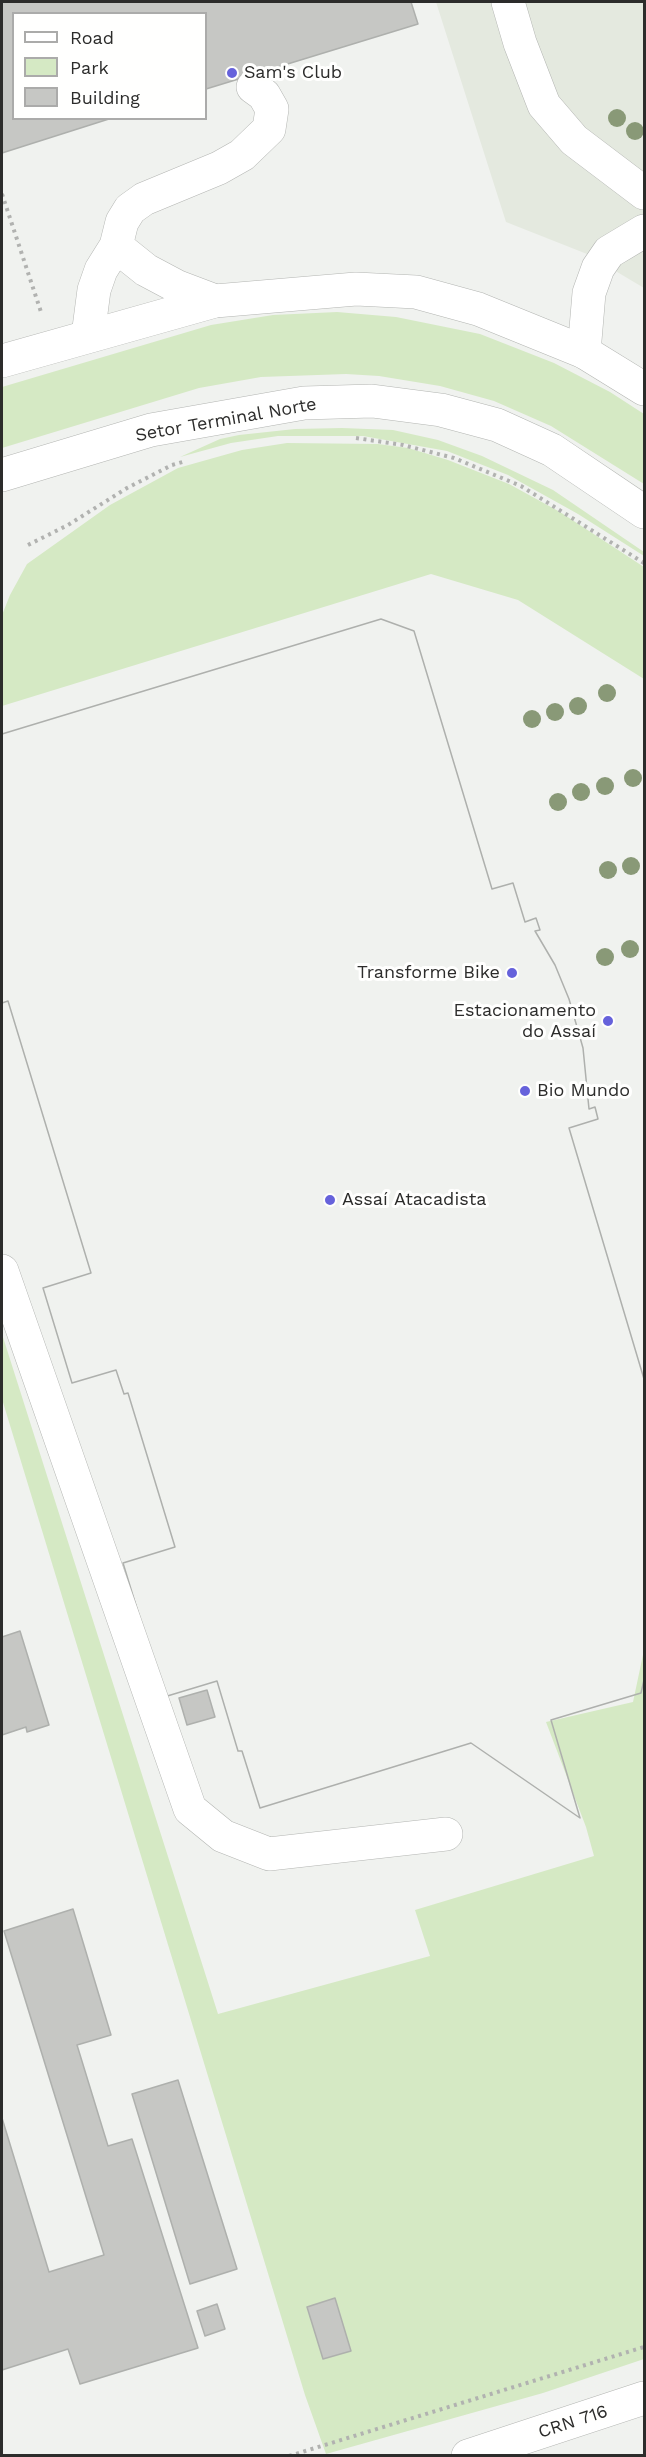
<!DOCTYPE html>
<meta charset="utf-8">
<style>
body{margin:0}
#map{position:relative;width:646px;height:2457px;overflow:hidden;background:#f0f2ef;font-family:"Work Sans",sans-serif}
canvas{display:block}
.frame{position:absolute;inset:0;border:3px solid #2c2c2b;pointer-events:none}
.legend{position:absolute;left:12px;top:12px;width:195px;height:108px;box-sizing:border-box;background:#fffffe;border:2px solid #ababaa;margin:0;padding:8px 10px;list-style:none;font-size:18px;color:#2c2c2b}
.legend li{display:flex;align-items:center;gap:12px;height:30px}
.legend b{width:30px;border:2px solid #ababaa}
</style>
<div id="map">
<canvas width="646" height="2457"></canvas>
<div class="frame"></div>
<ul class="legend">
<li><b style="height:8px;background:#fff"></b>Road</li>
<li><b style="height:16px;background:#d5e9c4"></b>Park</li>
<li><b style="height:16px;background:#c6c7c4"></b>Building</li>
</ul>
</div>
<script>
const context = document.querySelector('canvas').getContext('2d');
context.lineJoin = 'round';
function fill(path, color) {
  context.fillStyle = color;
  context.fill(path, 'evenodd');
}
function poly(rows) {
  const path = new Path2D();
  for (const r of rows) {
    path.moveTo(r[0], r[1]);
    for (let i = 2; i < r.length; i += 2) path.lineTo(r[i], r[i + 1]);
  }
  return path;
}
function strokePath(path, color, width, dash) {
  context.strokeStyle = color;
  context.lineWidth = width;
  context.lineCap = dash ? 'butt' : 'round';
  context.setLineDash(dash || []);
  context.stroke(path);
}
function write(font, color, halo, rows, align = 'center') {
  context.font = font + ' "Work Sans",sans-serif';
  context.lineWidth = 6;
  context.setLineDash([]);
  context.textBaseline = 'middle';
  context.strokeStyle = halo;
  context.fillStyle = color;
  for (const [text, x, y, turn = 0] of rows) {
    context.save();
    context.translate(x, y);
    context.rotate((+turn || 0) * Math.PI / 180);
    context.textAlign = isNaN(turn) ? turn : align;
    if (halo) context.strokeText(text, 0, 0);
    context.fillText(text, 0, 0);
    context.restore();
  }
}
fill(poly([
 [436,2,644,2,644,288,587,254,506,222]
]), '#e4e9df');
fill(poly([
 [337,312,396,317,480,334,554,363,610,392,644,414,644,484,551,426,494,401,440,386,379,376,346,374,261,377,199,388,2,448,2,387,211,325,273,315],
 [342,428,393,430,438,440,482,456,553,490,644,552,644,556,578,514,508,475,447,451,363,436,278,436,231,443,180,457,220,439,239,435,295,429],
 [287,443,378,444,408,448,448,460,509,484,560,512,644,567,644,679,518,600,431,574,2,706,2,615,10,595,27,564,110,505,178,468,242,450],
 [2,1334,218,2014,430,1956,415,1910,594,1856,586,1827,546,1722,633,1702,644,1650,644,2359,543,2393,326,2454,305,2395,2,1399]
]), '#d5e9c4');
const building = poly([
 [2,2,411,2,418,24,206,89,206,14,14,14,14,118,112,118,2,153,2,2],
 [381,619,414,631,492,889,513,883,525,922,536,918,540,930,535,931,555,965,569,999,583,1048,589,1109,595,1107,598,1119,569,1128,644,1379,644,1680,641,1693,551,1720,580,1818,471,1743,260,1808,242,1751,238,1751,217,1681,164,1697,123,1563,175,1547,128,1393,124,1394,116,1370,72,1383,43,1288,91,1273,8,1001,2,1003,2,734,381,619],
 [381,619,414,631,492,889,513,883,525,922,536,918,540,930,535,931,555,965,569,999,583,1048,589,1109,595,1107,598,1119,569,1128,644,1379,644,1680,641,1693,551,1720,580,1818,471,1743,260,1808,242,1751,238,1751,217,1681,164,1697,123,1563,175,1547,128,1393,124,1394,116,1370,72,1383,43,1288,91,1273,8,1001,2,1003,2,734,381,619],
 [20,1631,49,1725,27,1732,26,1727,2,1735,2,1637,20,1631],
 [207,1690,215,1717,187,1725,179,1698,207,1690],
 [73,1909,111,2035,77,2045,108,2146,132,2139,198,2348,80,2384,68,2349,2,2370,2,2118,49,2272,104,2255,4,1931,73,1909],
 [178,2080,237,2269,190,2284,132,2094,178,2080],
 [335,2298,351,2351,323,2359,307,2307,335,2298],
 [217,2304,225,2329,205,2336,197,2311,217,2304]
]);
fill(building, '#c6c7c4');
strokePath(building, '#aeb0ad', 1.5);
const minor = poly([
 [508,2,520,43,544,105,574,140,644,193],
 [116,246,146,270,178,287,215,301],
 [88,336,94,290,101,270,116,246,122,222,130,209,144,199,219,168,242,155,269,129,272,109,264,95,253,87],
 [584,352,589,293,598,268,609,252,644,231],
 [2,1271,190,1809,223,1836,269,1854,446,1834]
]);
const major = poly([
 [2,361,215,301,356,289,416,292,478,309,584,352,644,389],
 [2,475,151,430,304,403,372,401,441,410,497,425,552,450,644,512],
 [468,2456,644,2398]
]);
strokePath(minor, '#b3b5b2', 34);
strokePath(major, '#b3b5b2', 34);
strokePath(poly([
 [2,194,42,315],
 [356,438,403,445,454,458,521,486,644,563],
 [28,545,68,525,127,488,172,465,186,461],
 [289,2456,644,2347]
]), '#b1b2b0', 4, [3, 4.5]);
strokePath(minor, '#fff', 33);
strokePath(major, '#fff', 33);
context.fillStyle = '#899977';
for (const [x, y] of [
 [617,118],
 [635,131],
 [607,693],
 [578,706],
 [555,712],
 [532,719],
 [633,778],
 [605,786],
 [581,792],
 [558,802],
 [631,866],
 [608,870],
 [630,949],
 [605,957]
]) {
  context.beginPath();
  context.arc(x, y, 9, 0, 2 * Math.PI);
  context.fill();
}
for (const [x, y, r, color] of [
 [232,73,6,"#6662db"],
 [512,973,6,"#6662db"],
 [608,1021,6,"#6662db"],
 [525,1091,6,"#6662db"],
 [330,1200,6,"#6662db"]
]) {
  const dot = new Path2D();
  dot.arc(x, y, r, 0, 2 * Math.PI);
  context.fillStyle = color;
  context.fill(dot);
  strokePath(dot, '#fffffe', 2);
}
write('18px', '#2c2c2b', '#fffffe', [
 ["Sam's Club",244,73],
 ["Transforme Bike",500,973,"right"],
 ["Estacionamento",596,1011,"right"],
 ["do Assaí",596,1032,"right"],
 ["Bio Mundo",537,1091],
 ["Assaí Atacadista",342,1200]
], 'left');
write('18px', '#2c2c2b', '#fffffe', [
 ["Setor Terminal Norte",226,420,-10],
 ["CRN 716",573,2422,-18]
]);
</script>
